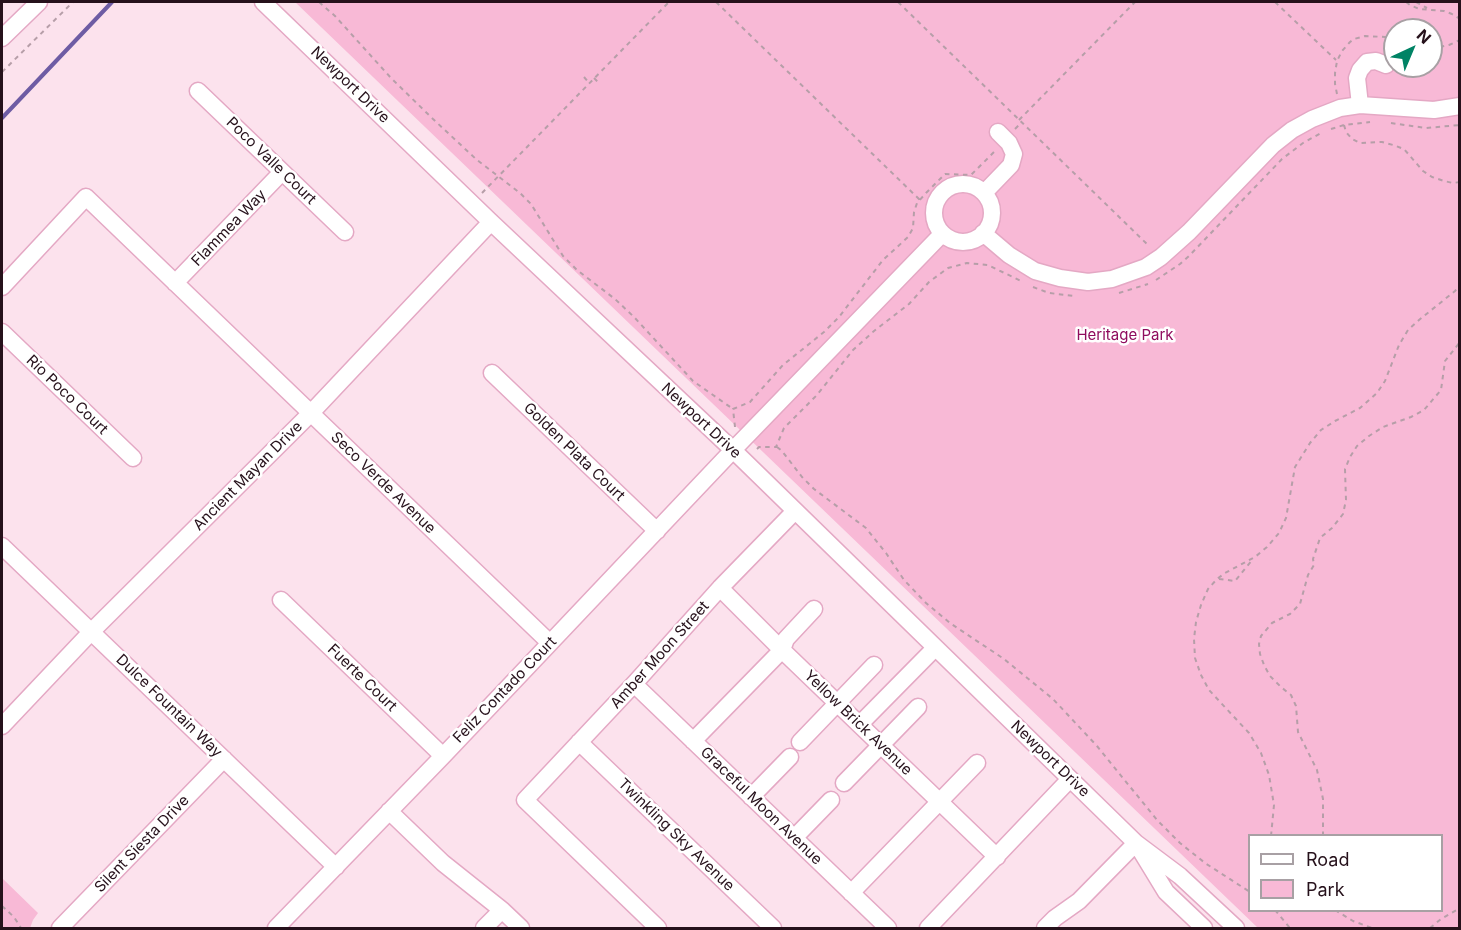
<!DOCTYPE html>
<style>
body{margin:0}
#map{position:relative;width:1461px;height:930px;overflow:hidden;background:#fce2ed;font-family:Inter,sans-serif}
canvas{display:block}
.frame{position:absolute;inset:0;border:3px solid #26111b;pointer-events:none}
.legend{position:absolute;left:1248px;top:834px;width:195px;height:78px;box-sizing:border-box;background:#fff;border:2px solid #a8a0a4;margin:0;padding:8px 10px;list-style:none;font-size:18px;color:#26111b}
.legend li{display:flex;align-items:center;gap:12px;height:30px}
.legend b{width:30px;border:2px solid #a8a0a4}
.north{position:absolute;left:1383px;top:18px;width:60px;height:60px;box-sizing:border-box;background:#fff;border:2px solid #a8a0a4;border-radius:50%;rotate:44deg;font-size:16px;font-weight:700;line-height:24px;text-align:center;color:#26111b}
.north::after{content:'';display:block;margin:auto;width:21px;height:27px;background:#008365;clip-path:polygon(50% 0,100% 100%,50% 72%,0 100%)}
</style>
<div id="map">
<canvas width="1461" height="930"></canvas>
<div class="frame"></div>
<ul class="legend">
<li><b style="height:8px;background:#fff"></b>Road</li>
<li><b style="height:16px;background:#f8b9d6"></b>Park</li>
</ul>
<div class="north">N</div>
</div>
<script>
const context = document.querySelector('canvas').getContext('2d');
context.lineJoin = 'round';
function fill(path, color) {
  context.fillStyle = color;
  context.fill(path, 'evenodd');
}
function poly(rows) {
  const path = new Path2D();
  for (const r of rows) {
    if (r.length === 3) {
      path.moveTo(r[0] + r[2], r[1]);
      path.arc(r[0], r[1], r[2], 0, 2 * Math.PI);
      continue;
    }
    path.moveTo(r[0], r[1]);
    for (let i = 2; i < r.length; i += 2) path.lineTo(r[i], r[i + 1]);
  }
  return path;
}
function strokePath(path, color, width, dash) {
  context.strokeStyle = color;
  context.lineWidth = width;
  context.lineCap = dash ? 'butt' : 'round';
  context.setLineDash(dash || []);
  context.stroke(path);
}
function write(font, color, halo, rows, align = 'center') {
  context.font = font + ' Inter,sans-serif';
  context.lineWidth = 5;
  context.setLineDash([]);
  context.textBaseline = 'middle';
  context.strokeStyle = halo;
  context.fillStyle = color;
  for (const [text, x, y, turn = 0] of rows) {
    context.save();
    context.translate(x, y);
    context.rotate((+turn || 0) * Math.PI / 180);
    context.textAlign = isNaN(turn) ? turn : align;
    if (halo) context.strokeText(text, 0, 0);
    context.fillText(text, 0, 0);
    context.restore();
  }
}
fill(poly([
 [295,2,1459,2,1459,928,1258,928],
 [1395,30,1431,30,1431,66,1395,66],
 [1250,836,1442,836,1442,910,1250,910],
 [2,878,38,913,33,920,30,928,2,928]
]), '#f8b9d6');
strokePath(poly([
 [2,118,112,2]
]), '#6e5ca4', 4);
const minor = poly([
 [263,2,491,222,733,450,1136,843,1180,876,1236,928],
 [2,38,39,2],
 [1386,65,1376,61,1367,62,1360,70,1357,78,1360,105,1434,110,1460,106],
 [198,91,345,232],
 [963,213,29],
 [984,193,1011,165,1014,154,1009,143,998,132],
 [983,233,1009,255,1035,271,1060,278,1088,282,1112,279,1146,267,1161,257,1189,232,1273,145,1292,130,1312,119,1340,108,1360,105],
 [175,283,282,172],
 [2,287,86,197,550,643],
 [2,332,133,458],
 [492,373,657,531],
 [2,546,336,867],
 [720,588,782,650,997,857],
 [281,600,443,756],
 [634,684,888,928],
 [860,724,935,648],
 [2,726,91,632,310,414,491,222],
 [693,741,782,650,786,639,814,609],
 [579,742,773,928],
 [800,742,874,665],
 [844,783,918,707],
 [751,797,790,757],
 [389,811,443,863,502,910,521,928],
 [794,838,831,800],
 [1141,851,1166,892,1204,928],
 [851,893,977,763],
 [60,928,224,759],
 [276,928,443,756,733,450,942,234],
 [484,928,502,910],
 [658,928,525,800,634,684,720,588,795,511],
 [928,928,1070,779],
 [1045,928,1055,918,1079,901,1136,843]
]);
strokePath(minor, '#e4a8c4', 19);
strokePath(poly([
 [319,2,335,16,391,78,433,119,477,160,520,193,531,204,563,256,577,270,615,299,634,317,693,381,733,409],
 [716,2,920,200],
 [898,2,1149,246],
 [1275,2,1336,60],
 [1406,2,1410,5,1419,9,1444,11,1452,14,1460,19],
 [1416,2,1427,8],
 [1431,49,1449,45,1460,40],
 [2,72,73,2],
 [584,77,589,83],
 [594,78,600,84],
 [1337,94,1335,84,1335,73,1337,61,1342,51,1350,42,1354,39,1365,36,1385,37,1395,43],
 [1019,120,1135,2],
 [1391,123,1426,128,1460,125],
 [1344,125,1346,132,1352,139,1360,143,1382,142,1393,145,1404,149,1423,171,1432,177,1444,181,1453,183,1460,182],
 [1015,129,1022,122],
 [1331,129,1344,125,1370,122],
 [482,193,669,2],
 [1156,280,1180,264,1189,256,1282,159,1303,143,1321,133],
 [1033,287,1049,293,1075,296],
 [1119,293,1148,284],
 [735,427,733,409,750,402,783,365,824,332,839,317,883,260,908,237,913,228,914,212,917,203,926,193,945,174,971,175,995,151],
 [777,447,782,451,802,477,814,489,866,528,886,553,904,580,926,603,950,623,1004,659,1053,699,1097,746,1157,820,1180,843,1205,863,1250,892],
 [757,449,759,447,776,447,784,428,817,395,853,350,874,331,909,304,929,282,948,268,967,263,988,265,1023,282],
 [1219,579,1235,581,1253,559],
 [1271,836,1274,805,1269,775,1261,753,1249,733,1209,690,1201,675,1195,658,1194,639,1196,622,1201,605,1208,589,1217,579,1225,573,1255,557,1267,547,1279,533,1286,518,1295,467,1310,443,1321,430,1335,421,1360,408,1377,393,1385,381,1399,345,1408,330,1419,320,1455,291,1460,285],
 [1323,836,1323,799,1317,770,1298,732,1296,706,1291,695,1281,687,1270,676,1264,665,1260,654,1259,644,1261,636,1272,623,1290,614,1300,604,1308,575,1314,565,1313,559,1320,538,1332,528,1343,514,1346,500,1345,469,1350,457,1357,446,1369,436,1383,427,1411,417,1424,410,1441,390,1445,361,1460,342],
 [2,906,14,917,21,928],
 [1275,910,1290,928],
 [1335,910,1353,921,1372,928],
 [1430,928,1441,919,1460,908]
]), '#b69ea8', 2, [4.5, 4.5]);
strokePath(minor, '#fff', 16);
write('15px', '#26111b', '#fff', [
 ["Newport Drive",350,85,44],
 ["Poco Valle Court",271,161,44],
 ["Flammea Way",229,228,-46],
 ["Rio Poco Court",67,395,44],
 ["Newport Drive",701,421,43],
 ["Golden Plata Court",574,452,44],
 ["Ancient Mayan Drive",248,476,-45],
 ["Seco Verde Avenue",383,483,44],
 ["Amber Moon Street",660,655,-48],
 ["Fuerte Court",362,678,44],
 ["Feliz Contado Court",505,690,-46],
 ["Dulce Fountain Way",169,706,44],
 ["Yellow Brick Avenue",858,723,44],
 ["Newport Drive",1050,759,44],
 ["Graceful Moon Avenue",761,806,44],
 ["Twinkling Sky Avenue",676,835,44],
 ["Silent Siesta Drive",142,844,-46]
]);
write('15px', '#8f0c5e', '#fff', [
 ["Heritage Park",1125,335]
]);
</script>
